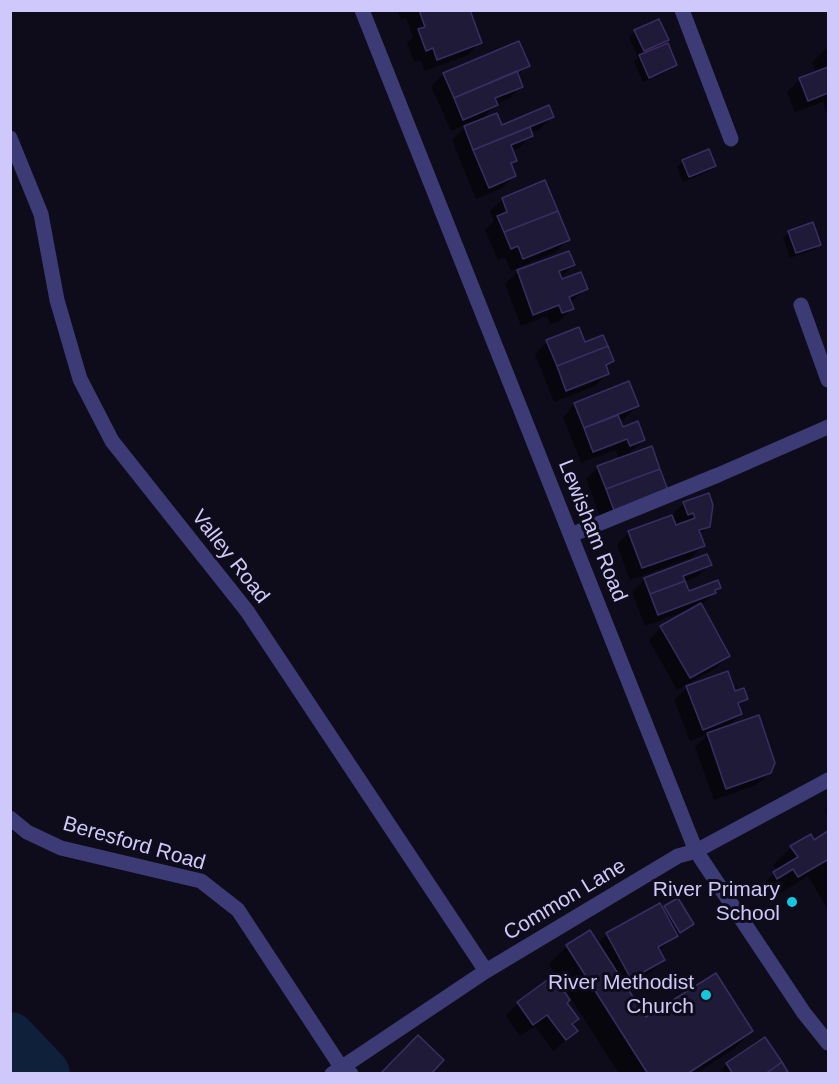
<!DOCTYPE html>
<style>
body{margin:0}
#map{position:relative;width:839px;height:1084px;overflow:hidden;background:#0e0c1a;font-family:Helvetica,sans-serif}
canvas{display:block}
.frame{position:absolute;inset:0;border:12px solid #cfc9fb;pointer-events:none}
</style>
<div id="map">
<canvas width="839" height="1084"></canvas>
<div class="frame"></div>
</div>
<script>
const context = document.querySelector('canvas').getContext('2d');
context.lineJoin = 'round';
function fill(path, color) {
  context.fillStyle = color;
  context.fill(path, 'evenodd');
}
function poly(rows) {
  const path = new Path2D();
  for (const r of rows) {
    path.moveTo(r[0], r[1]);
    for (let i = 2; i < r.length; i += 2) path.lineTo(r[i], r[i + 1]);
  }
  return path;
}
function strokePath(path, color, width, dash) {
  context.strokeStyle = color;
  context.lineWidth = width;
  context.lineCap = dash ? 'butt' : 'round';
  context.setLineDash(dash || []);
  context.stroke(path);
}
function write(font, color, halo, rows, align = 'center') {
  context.font = font + ' Helvetica,sans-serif';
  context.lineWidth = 6;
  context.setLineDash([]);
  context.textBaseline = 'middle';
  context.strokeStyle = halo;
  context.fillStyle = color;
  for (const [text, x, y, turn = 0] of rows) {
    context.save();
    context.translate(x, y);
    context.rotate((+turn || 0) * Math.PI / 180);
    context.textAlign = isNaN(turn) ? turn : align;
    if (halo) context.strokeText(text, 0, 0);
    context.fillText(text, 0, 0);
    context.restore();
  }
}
fill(poly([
 [397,10,468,10,480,42,468,55,425,71,420,60,414,62,407,43,413,37,406,18,401,20],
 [658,21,667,40,658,48,676,65,670,70,643,82,634,62,638,58,629,37,635,32],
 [828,48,828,116,823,102,795,112,787,92,800,79,816,73,812,62,824,50],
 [528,65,517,76,521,86,509,99,496,104,480,122,501,126,552,117,540,129,530,133,531,135,519,148,512,151,516,160,510,166,514,176,502,188,476,199,452,140,468,124,451,131,431,86,444,74],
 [683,161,714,166,708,172,683,182,677,167],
 [503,199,568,240,556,252,511,271,505,257,498,260,485,230,494,221,490,211],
 [788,232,819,245,813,250,790,258,783,238],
 [568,253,573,265,560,278,561,281,586,289,570,303,572,308,560,321,550,324,547,316,521,326,505,284,517,272],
 [547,342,584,344,612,361,605,368,607,374,595,386,554,402,535,354],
 [575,404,637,406,625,418,619,421,622,429,644,440,627,456,668,493,603,524,586,479,598,467,619,459,615,450,581,463,563,417],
 [684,503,708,526,699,535,703,546,691,558,630,580,617,545,629,532,671,516],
 [706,556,710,565,697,577,684,582,688,593,719,588,702,605,728,656,716,668,677,690,649,640,661,627,691,611,690,609,645,626,632,592,644,580],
 [727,672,734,693,746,699,738,707,740,714,727,728,770,772,757,785,714,800,695,747,708,734,690,741,674,700,687,688],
 [828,806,828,817,824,810],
 [828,833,828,910,808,876,779,894,774,886,758,896,756,891,777,871,773,865,791,847,813,842],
 [665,907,692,924,658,951,663,960,651,972,624,987,645,1019,752,1031,734,1049,695,1074,619,1074,549,964,567,946,597,944,607,934],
 [518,1003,566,1003,571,1025,576,1031,553,1051,535,1026,520,1036,506,1016],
 [727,1064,787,1074,718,1074]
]), '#0007');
strokePath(poly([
 [10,1038,44,1074]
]), '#0f203b', 52);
const building = poly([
 [419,10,470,10,482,43,437,60,433,48,426,51,418,29,425,27,419,10],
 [659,19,669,40,644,51,634,30,659,19],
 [519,41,530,66,454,98,443,73,519,41],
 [668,43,677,65,649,78,639,55,668,43],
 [828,67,828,93,808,101,799,78,828,67],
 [517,71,523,87,495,98,498,105,463,120,454,98,517,71],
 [549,105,554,117,473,150,464,126,497,113,502,125,549,105],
 [530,127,533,136,511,145,517,161,511,163,516,176,489,188,473,150,530,127],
 [709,149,716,166,689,177,682,160,709,149],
 [545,180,558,211,504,232,497,216,507,212,502,198,545,180],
 [558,211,570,240,523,259,518,246,511,249,504,232,558,211],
 [813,222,821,245,796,253,788,231,813,222],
 [569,251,575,265,559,271,562,279,581,272,588,289,569,297,574,309,562,313,559,305,533,315,517,270,569,251],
 [579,327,585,342,603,335,608,346,557,366,546,340,579,327],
 [608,346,614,361,606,365,609,374,566,391,557,366,608,346],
 [629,381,639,406,584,428,574,403,629,381],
 [618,415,623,427,638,421,645,440,630,446,627,439,593,452,584,428,618,415],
 [652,446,660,469,606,489,597,466,652,446],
 [660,469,669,493,615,513,606,489,660,469],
 [709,493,713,505,710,527,699,530,705,546,642,568,628,531,672,515,676,525,695,518,693,513,688,515,683,502,709,493],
 [707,554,712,565,683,576,685,581,650,594,644,578,707,554],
 [718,580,721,588,715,590,716,593,658,615,650,594,685,581,689,591,718,580],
 [701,603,730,656,690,678,660,626,701,603],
 [728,671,735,691,744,688,748,699,738,703,742,714,703,730,686,686,728,671],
 [759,715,775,763,771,773,726,789,707,733,759,715],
 [828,831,828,862,827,860,798,877,793,869,777,879,773,872,798,857,790,846,811,834,814,840,828,831],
 [678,898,694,924,680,933,664,906,678,898],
 [660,903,678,936,658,947,665,960,631,979,606,933,660,903],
 [590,930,646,1017,716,973,753,1031,687,1074,648,1074,566,945,590,930],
 [550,978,556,986,559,984,570,1000,567,1003,579,1019,572,1024,578,1031,566,1040,547,1015,533,1025,517,1002,550,978],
 [418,1035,444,1060,431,1074,380,1074,418,1035],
 [765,1037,782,1062,765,1074,733,1074,726,1063,765,1037],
 [782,1062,789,1074,765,1074,782,1062]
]);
fill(building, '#201a39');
strokePath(building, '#392e63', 1.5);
strokePath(poly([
 [362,10,696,851,804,1013,828,1043],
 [682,10,731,139],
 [10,138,41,214,57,300,80,379,112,441,247,611,486,971],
 [801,305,828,380],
 [571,535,718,475,828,427],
 [10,818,27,832,61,848,201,881,238,910,341,1067,351,1074],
 [332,1074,486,971,678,856,696,851,828,780]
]), '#3d3b75', 15);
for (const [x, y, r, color] of [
 [792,902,6,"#13c8dd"],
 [706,995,6,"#13c8dd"]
]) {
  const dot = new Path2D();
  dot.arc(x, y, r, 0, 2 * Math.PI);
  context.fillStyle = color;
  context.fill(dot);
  strokePath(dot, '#0e0c1a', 2);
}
write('21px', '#cfc9fb', '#0e0c1a', [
 ["Lewisham Road",592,531,68],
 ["Valley Road",230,557,52],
 ["Beresford Road",134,844,16],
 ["Common Lane",565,900,-31]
]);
write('21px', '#cfc9fb', '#0e0c1a', [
 ["River Primary",780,890],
 ["School",780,914],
 ["River Methodist",694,983],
 ["Church",694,1007]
], 'right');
</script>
